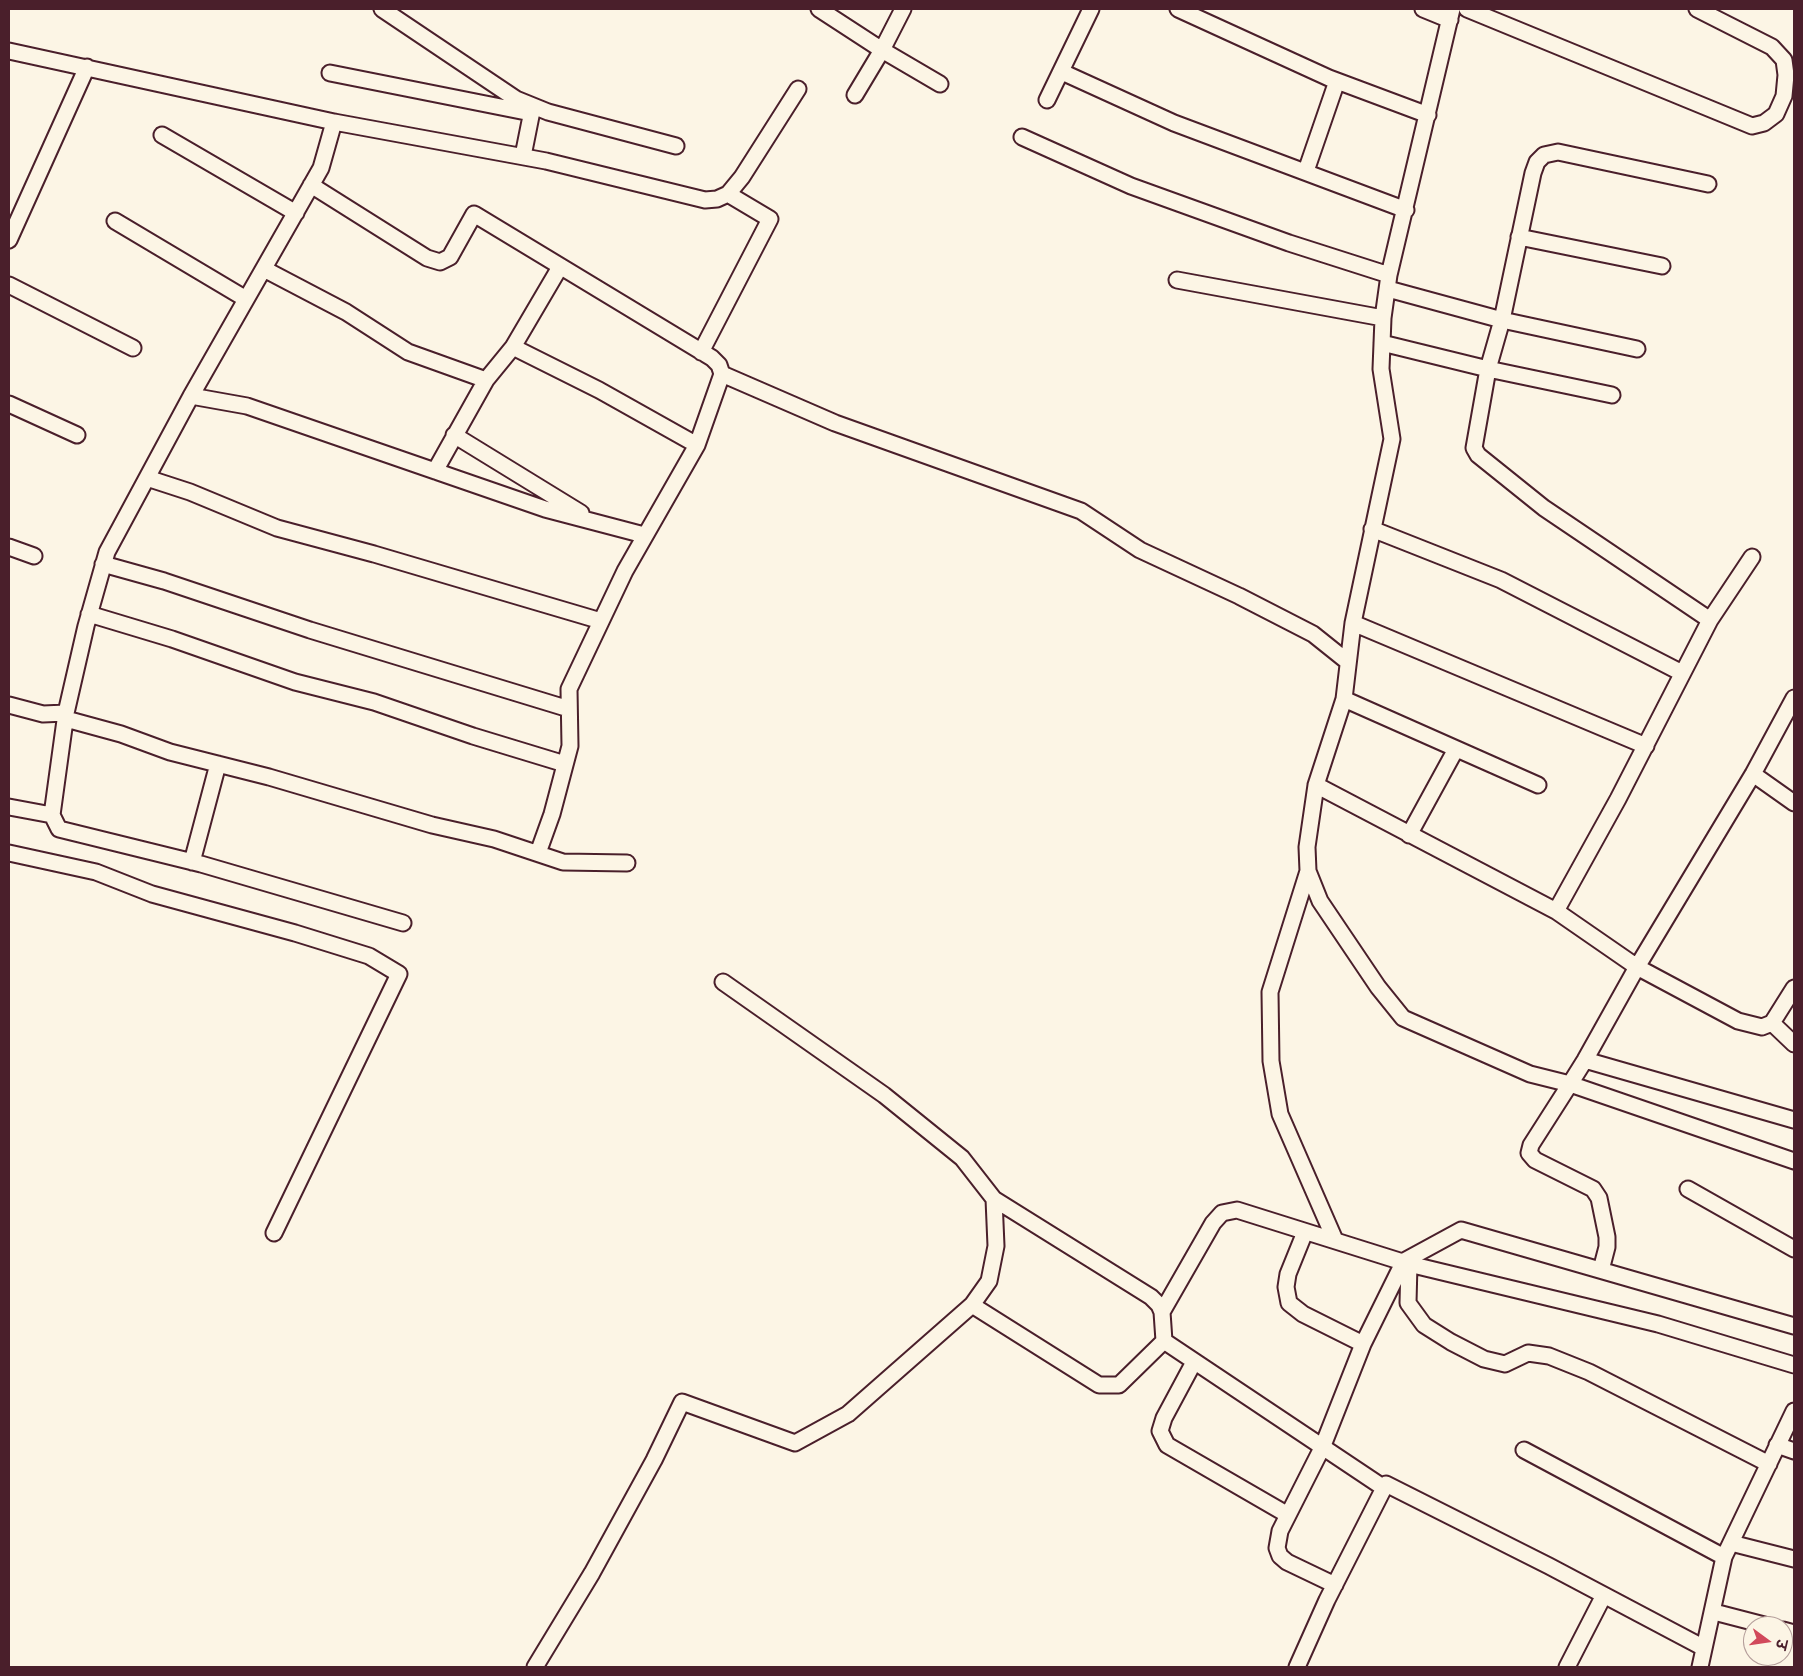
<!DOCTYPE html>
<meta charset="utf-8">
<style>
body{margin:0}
#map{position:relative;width:1803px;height:1676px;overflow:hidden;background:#fcf5e5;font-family:"Playpen Sans","Playpen Sans Deva",sans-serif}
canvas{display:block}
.frame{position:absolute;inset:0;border:10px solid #4a1f2b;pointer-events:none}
.north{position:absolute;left:1743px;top:1616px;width:50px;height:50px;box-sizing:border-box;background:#fcf5e5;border:1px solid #b59f9b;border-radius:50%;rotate:104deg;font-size:14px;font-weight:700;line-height:20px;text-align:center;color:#4a1f2b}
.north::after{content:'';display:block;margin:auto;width:18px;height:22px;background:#d1495b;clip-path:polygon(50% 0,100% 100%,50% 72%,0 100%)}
</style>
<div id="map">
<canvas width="1803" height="1676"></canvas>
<div class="frame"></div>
<div class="north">उ</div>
</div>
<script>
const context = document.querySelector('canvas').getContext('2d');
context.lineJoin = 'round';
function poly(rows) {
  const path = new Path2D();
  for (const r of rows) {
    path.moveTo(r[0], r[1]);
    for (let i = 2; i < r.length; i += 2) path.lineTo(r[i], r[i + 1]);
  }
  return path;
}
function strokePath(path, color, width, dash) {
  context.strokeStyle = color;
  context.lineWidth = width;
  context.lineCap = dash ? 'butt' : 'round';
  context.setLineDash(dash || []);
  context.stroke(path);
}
const minor = poly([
 [382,9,516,99,548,112,676,146],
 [819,9,882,50,903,9],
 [1178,9,1329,78,1428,115],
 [1423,9,1450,20],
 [1452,9,1389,275,1383,318,1381,369,1392,439,1353,623,1344,699,1316,785,1307,847,1308,871,1320,901,1378,987,1403,1018,1530,1074,1570,1084,1585,1060,1637,967,1753,774,1794,698],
 [1467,9,1752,126,1764,123,1776,114,1784,96,1786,75,1784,60,1772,47,1697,9],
 [9,51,334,122,546,161,705,200,717,199,728,194,742,177,798,89],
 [1062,72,1174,123,1406,210],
 [330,73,531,113],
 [855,95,882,50,940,84],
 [1047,100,1091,9],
 [334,122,321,168,191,396,107,552,86,626,66,713,52,815,59,829,201,864,403,923],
 [162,135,296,213],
 [1022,137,1131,186,1289,243,1389,275],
 [523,156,533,106],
 [1306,171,1337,81],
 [1708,184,1558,152,1544,155,1537,162,1533,173,1502,320,1488,369,1474,448,1478,455,1544,508,1710,620],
 [311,185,427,258,440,262,450,257,474,214,712,358,719,365,722,374,697,445,625,571,569,689,570,746,552,814,538,853],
 [115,221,246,299],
 [1519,237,1662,266],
 [9,240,87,67],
 [264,269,346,312,408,352,486,380],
 [1177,280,1383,318],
 [9,285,133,348],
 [1388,289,1502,320,1637,349],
 [1382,343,1488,369,1612,395],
 [513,347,599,390,697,445],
 [701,352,770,219,728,194],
 [722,374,835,423,1081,511,1140,550,1239,596,1313,634,1348,662],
 [191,396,247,406,545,509,644,535],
 [9,404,77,435],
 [454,435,581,513],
 [435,471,486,380,513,347,560,267],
 [147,478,190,492,277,528,374,554,601,621],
 [1372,529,1501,580,1682,673],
 [9,547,34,556],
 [103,564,164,581,310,630,569,709],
 [89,614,172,639,295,682,374,702,473,736,565,764],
 [1353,623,1646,746],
 [1344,699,1538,785],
 [9,705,43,714,66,713],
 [66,719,121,734,170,752,269,777,432,825,494,839,563,862,627,863],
 [1753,774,1794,803],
 [1316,785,1556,911,1637,967,1738,1021,1762,1027,1772,1023,1794,988],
 [9,807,52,815],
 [1409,835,1456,749],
 [9,853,96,872,152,894,295,933,369,956,399,974,274,1233],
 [192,862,218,764],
 [1308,871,1270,992,1271,1061,1280,1114,1335,1240],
 [1556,911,1618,799,1710,620,1752,557],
 [1772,1023,1794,1044],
 [1585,1060,1794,1120],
 [1688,1189,1794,1249],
 [994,1199,1151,1297,1159,1305,1162,1312,1164,1341,1384,1488],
 [1305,1232,1288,1274,1286,1287,1289,1303,1303,1314,1363,1344],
 [1409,1264,1408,1303,1424,1325,1451,1342,1484,1359,1505,1364,1528,1353,1549,1356,1589,1372,1769,1464],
 [1601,1270,1607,1247,1607,1237,1599,1198,1593,1189,1535,1160,1529,1153,1531,1145,1570,1084,1794,1161],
 [972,1305,1099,1385,1119,1385,1164,1341],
 [1162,1312,1213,1223,1222,1213,1237,1210,1409,1264,1658,1324,1794,1365],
 [1194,1362,1164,1418,1160,1431,1167,1445,1288,1515],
 [1777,1445,1794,1451],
 [1524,1450,1724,1557],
 [1731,1543,1794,1559],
 [1335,1585,1287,1562,1280,1556,1277,1548,1280,1531,1322,1448,1363,1344,1404,1261,1461,1230,1794,1326],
 [1714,1612,1768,1626],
 [1783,1630,1794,1633],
 [535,1667,592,1573,654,1460,682,1402,795,1443,848,1414,972,1305,989,1281,996,1246,994,1199,962,1158,884,1095,723,982],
 [1297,1667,1327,1600,1386,1484,1549,1566,1704,1648],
 [1567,1667,1603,1597],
 [1700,1667,1724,1557,1794,1411]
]);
strokePath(minor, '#4a1f2b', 19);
strokePath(minor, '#fcf5e5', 15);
</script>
